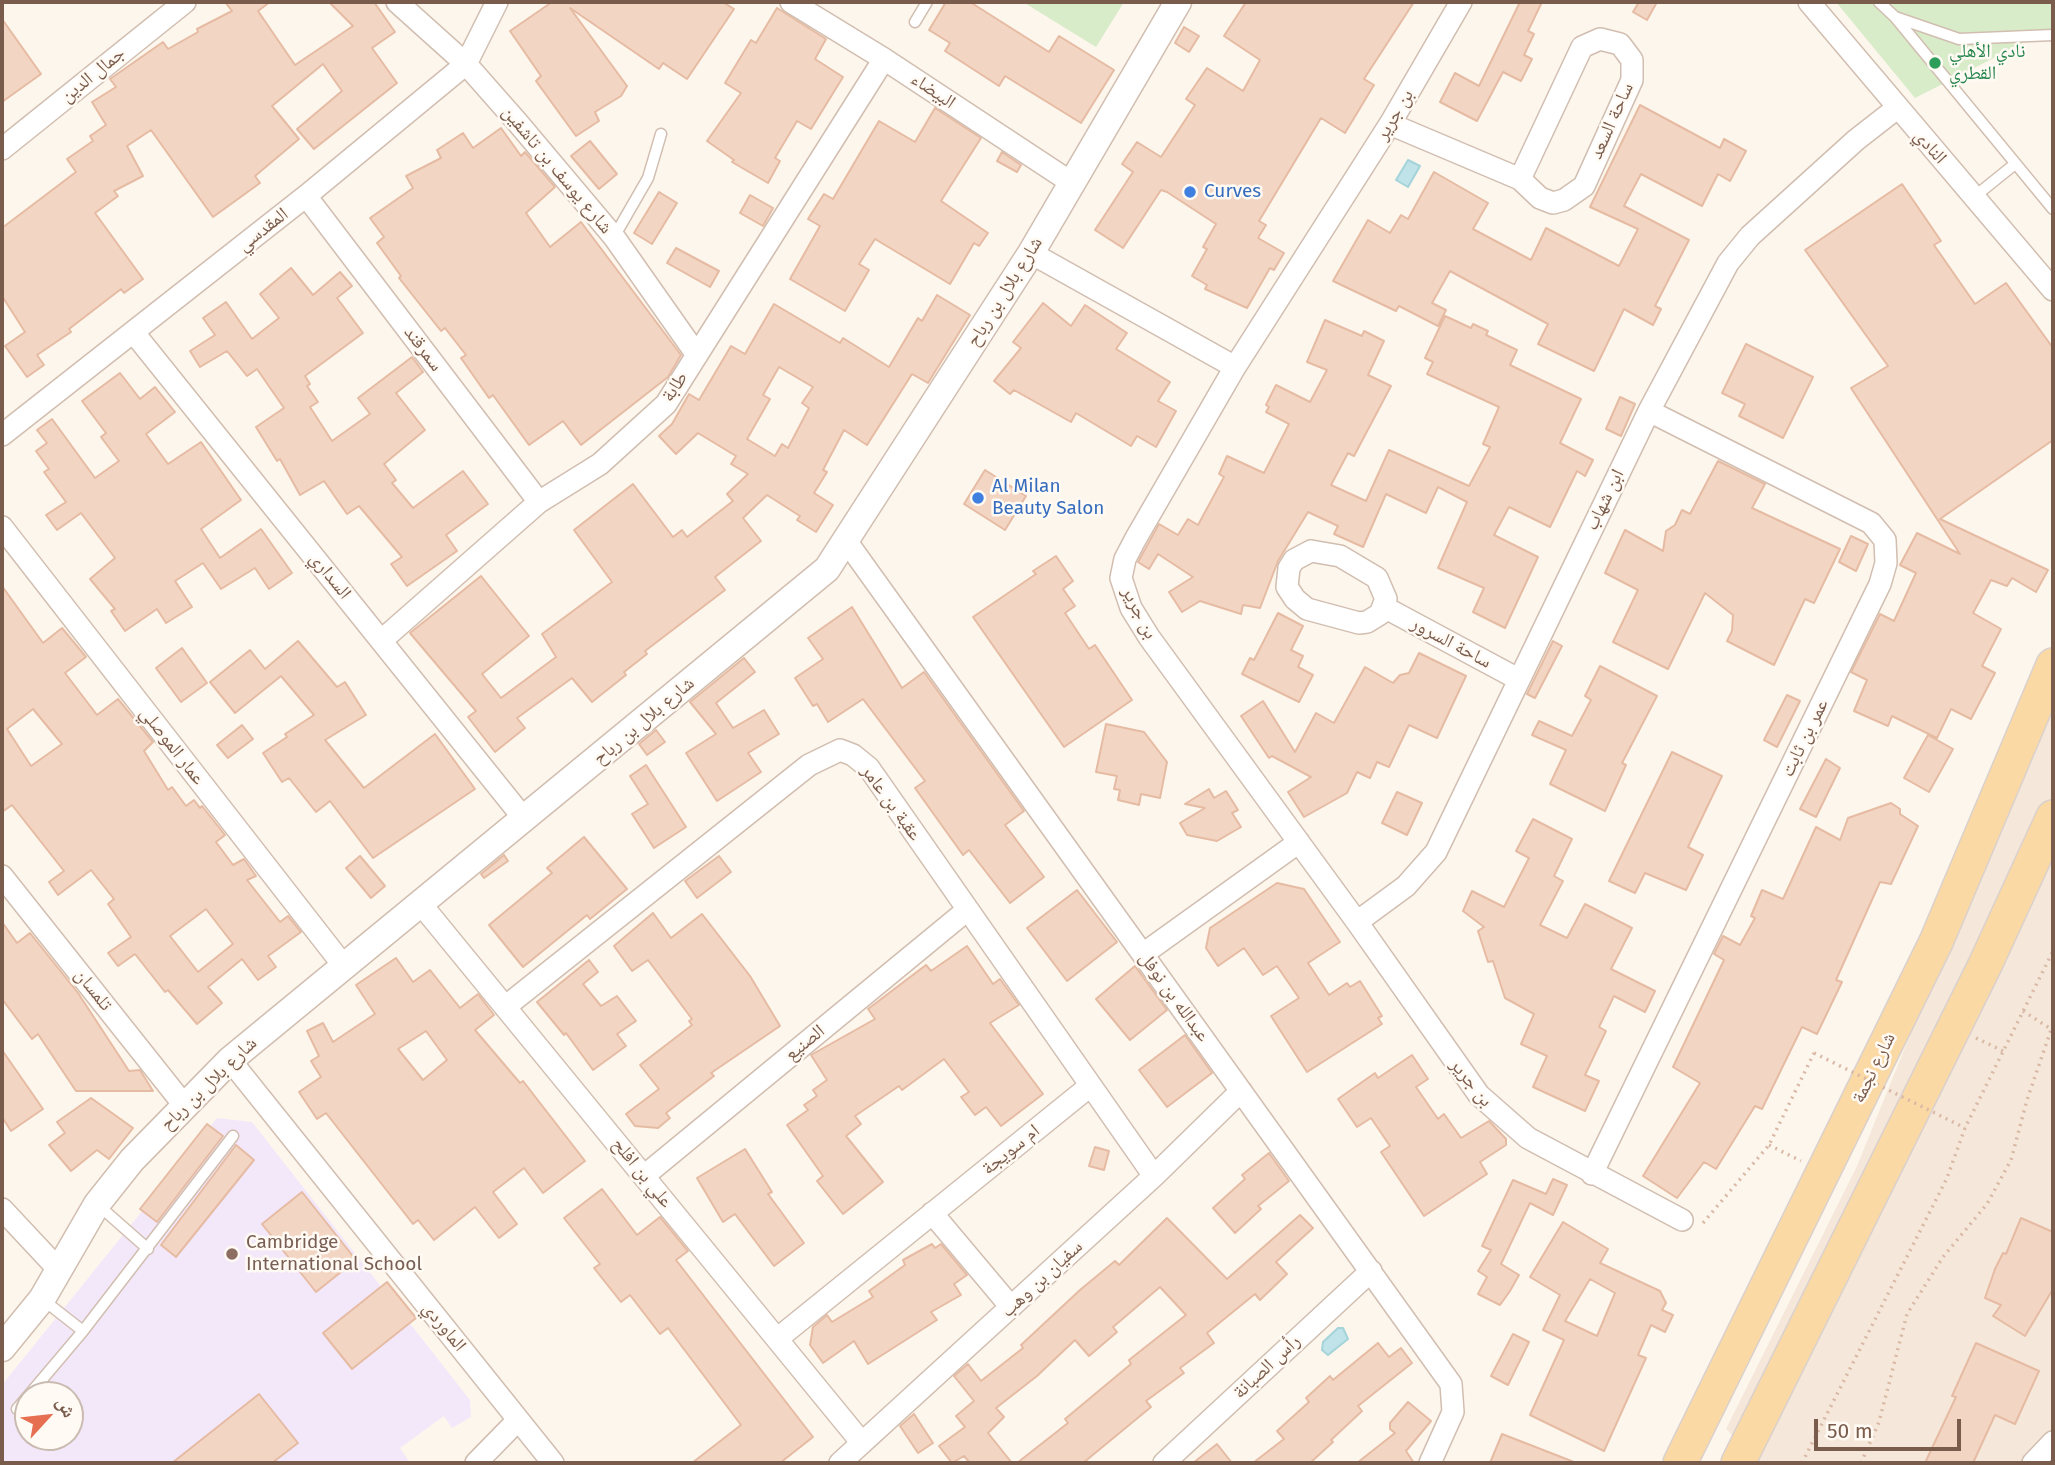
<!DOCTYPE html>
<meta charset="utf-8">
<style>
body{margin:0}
#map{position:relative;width:2055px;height:1465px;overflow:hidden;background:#fdf6ec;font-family:"Fira Sans","Noto Naskh Arabic",sans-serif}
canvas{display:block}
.frame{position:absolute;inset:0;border:4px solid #7a5c4d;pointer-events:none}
.north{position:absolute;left:14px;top:1381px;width:70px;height:70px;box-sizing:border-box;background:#fffaf3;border:2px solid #cabbb1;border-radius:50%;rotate:63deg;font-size:19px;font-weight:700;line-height:28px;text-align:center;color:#7a5c4d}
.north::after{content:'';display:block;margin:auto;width:24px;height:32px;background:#e76f51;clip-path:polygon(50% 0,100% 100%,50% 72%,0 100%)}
.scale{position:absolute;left:1814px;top:1419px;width:147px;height:32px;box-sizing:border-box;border:4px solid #7a5c4d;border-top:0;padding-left:9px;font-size:21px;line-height:24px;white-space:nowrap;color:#7a5c4d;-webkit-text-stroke:5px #fffaf3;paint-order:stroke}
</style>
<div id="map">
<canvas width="2055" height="1465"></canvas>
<div class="frame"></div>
<div class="north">ش</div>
<div class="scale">50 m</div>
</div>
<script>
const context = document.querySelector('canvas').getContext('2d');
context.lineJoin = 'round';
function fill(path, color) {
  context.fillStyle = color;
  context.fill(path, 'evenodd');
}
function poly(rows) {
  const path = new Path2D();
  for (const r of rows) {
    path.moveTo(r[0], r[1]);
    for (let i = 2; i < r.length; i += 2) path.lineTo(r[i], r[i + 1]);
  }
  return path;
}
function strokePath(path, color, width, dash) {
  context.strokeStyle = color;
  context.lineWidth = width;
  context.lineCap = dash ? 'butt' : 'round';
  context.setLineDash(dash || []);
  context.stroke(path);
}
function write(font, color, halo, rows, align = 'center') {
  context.font = font + ' "Fira Sans","Noto Naskh Arabic",sans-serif';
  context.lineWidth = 5;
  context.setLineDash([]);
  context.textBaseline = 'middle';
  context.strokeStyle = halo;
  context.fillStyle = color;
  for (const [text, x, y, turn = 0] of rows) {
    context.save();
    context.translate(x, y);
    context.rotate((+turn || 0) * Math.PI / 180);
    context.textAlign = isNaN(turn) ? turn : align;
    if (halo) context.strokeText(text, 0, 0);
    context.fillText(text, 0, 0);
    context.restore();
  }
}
fill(poly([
 [2053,682,2053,1463,1761,1463,1726,1429,1857,1166]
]), '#f5e8da');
fill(poly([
 [217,1118,252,1122,470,1400,471,1417,452,1428,444,1416,400,1448,410,1463,2,1463,2,1385],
 [28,1395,70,1395,70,1437,28,1437]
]), '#f3e8fa');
fill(poly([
 [1023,2,1124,2,1096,47],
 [1836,2,2053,2,2053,28,1915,98]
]), '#d8ecc9');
const water = poly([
 [1408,160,1420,166,1408,187,1396,180,1408,160],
 [1338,1328,1343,1328,1348,1339,1328,1355,1322,1350,1323,1342,1338,1328]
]);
fill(water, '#bfe3e8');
strokePath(water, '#a5d3da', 2);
const building = poly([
 [225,2,270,2,258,11,295,65,353,26,329,2,374,2,395,32,372,48,397,83,314,149,297,129,342,91,323,64,272,106,299,139,255,176,260,183,213,217,151,130,127,146,143,176,114,191,118,196,95,213,143,279,124,293,121,289,69,329,71,332,37,355,44,365,27,377,5,346,25,332,2,296,2,228,76,172,67,159,93,141,90,136,106,125,92,102,116,87,110,79,163,42,168,49,198,32,197,29,232,11,225,2],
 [552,2,723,2,734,9,687,79,663,63,659,69,570,8,627,86,621,96,595,112,599,121,576,136,536,81,541,76,510,31,552,2],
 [946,2,970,2,1049,52,1059,36,1114,70,1081,123,1005,76,999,86,945,51,950,43,929,30,946,2],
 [1246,2,1414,2,1364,79,1374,85,1345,133,1321,118,1259,221,1266,225,1258,238,1284,253,1274,270,1270,268,1247,308,1205,289,1207,285,1192,276,1207,249,1203,247,1216,224,1167,192,1161,190,1123,248,1095,230,1133,172,1122,164,1137,142,1161,157,1195,105,1186,99,1207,68,1243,91,1260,60,1224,36,1246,2],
 [1520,2,1542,2,1528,31,1534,34,1524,55,1532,59,1521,81,1503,72,1477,121,1440,102,1455,73,1479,86,1520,2],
 [1639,2,1657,2,1647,20,1633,12,1639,2],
 [777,8,826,39,815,59,843,77,811,129,797,121,775,158,780,161,768,183,732,162,734,160,707,141,741,93,725,83,751,40,756,43,777,8],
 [2,19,41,74,2,102,2,19],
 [1184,27,1199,36,1189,52,1175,43,1184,27],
 [1640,105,1720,148,1724,139,1746,151,1730,181,1718,174,1702,206,1641,174,1624,206,1689,240,1655,306,1661,309,1653,325,1624,309,1594,371,1538,344,1548,324,1450,271,1432,303,1446,310,1438,326,1399,306,1396,311,1333,281,1368,220,1390,233,1401,215,1408,219,1434,172,1488,203,1473,229,1531,260,1546,228,1619,266,1638,229,1590,207,1640,105],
 [935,108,981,138,941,201,988,233,979,246,974,243,950,284,875,239,859,264,869,270,845,311,790,279,820,226,808,219,824,194,833,199,879,121,915,142,935,108],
 [501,128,521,156,525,152,555,187,526,213,550,247,581,222,681,355,668,377,581,445,563,421,529,445,493,395,489,398,461,358,466,355,445,328,441,331,399,278,401,276,377,243,384,237,370,218,413,188,406,176,441,158,437,150,463,133,473,148,501,128],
 [590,141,617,174,599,189,571,156,590,141],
 [1002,152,1021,165,1017,172,997,161,1002,152],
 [1902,184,1941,241,1934,245,1975,304,2006,283,2053,348,2053,440,1940,519,2048,570,2036,592,2012,578,2007,586,1991,580,1973,613,2001,629,1982,666,1995,673,1971,719,1951,709,1937,738,1892,716,1888,726,1854,711,1867,680,1851,672,1880,614,1894,621,1916,573,1900,565,1917,533,1960,554,1851,388,1888,366,1805,250,1902,184],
 [659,192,677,203,652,244,634,233,659,192],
 [750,195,773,208,763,226,740,213,750,195],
 [676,248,719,271,710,287,667,263,676,248],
 [291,268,313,295,340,272,352,286,337,298,363,333,305,376,310,384,307,386,318,402,310,407,332,441,370,414,358,398,412,357,423,372,396,393,425,430,384,464,396,480,392,483,413,508,463,471,488,504,446,535,457,551,407,586,391,564,402,557,359,506,347,514,324,481,300,495,280,459,277,461,256,427,284,408,257,369,247,376,227,351,200,367,190,351,215,335,203,318,226,302,252,339,279,318,260,294,291,268],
 [937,295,970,315,928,383,912,374,867,445,844,430,823,470,827,472,814,493,833,505,816,532,797,520,800,516,767,495,743,518,761,541,715,577,725,590,645,651,647,654,624,672,626,675,592,702,572,678,517,718,525,728,495,752,468,717,476,711,410,633,481,576,529,636,482,674,501,698,556,657,542,634,612,582,574,530,633,484,673,537,682,530,687,537,733,501,727,494,748,474,731,464,736,456,698,433,676,454,659,436,672,424,689,394,699,400,731,346,745,354,774,304,840,343,843,338,889,367,918,318,922,321,937,295],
 [779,367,813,387,802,403,809,408,788,448,782,444,775,456,747,439,770,399,763,395,779,367],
 [1043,303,1071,326,1085,305,1127,333,1116,349,1170,382,1158,401,1176,411,1156,447,1137,436,1131,446,1076,413,1071,422,1014,390,1010,394,994,381,1021,348,1013,342,1043,303],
 [1445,316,1471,328,1473,324,1488,331,1486,335,1517,350,1510,365,1581,399,1560,443,1593,460,1585,476,1577,471,1550,527,1509,507,1494,535,1538,557,1505,628,1473,612,1484,588,1438,568,1467,502,1438,487,1426,513,1386,494,1363,547,1334,534,1338,526,1308,512,1278,561,1260,608,1243,605,1241,614,1200,601,1182,612,1169,592,1193,577,1158,554,1149,569,1138,562,1159,524,1178,535,1188,519,1198,525,1224,477,1219,474,1227,456,1264,473,1289,424,1266,412,1269,407,1266,405,1276,385,1310,402,1327,370,1307,362,1325,320,1362,336,1364,331,1384,341,1368,375,1391,386,1354,456,1348,453,1331,485,1366,501,1389,450,1469,486,1490,447,1483,444,1499,407,1427,374,1433,362,1425,358,1445,316],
 [1746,344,1813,377,1783,438,1739,416,1745,404,1722,393,1746,344],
 [120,373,140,399,155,387,175,412,146,434,168,464,201,442,241,500,201,529,220,558,261,529,292,573,269,589,255,568,221,589,203,563,175,581,192,607,166,623,157,609,125,631,111,611,115,609,90,579,115,558,81,513,57,530,46,515,66,502,44,472,49,469,36,451,47,443,37,430,52,419,95,478,119,461,101,437,106,433,82,401,120,373],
 [1620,397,1635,404,1621,436,1606,429,1620,397],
 [1718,461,1765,484,1752,508,1840,549,1814,603,1805,599,1774,665,1727,641,1732,631,1733,615,1705,593,1668,669,1613,642,1638,590,1605,573,1625,530,1663,551,1666,531,1675,525,1682,510,1690,514,1718,461],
 [985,470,1026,496,1005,530,964,504,985,470],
 [1851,536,1868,544,1856,571,1839,562,1851,536],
 [1056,556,1073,581,1063,589,1075,606,1065,613,1089,649,1095,645,1132,700,1064,747,973,617,1036,574,1033,571,1056,556],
 [2,586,43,643,62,628,86,657,65,673,97,715,118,699,153,742,144,751,168,790,172,787,186,806,194,800,200,808,202,806,225,835,216,842,233,865,244,859,256,876,247,880,280,922,288,916,301,932,268,956,276,967,258,980,242,959,208,987,222,1003,197,1024,168,990,165,992,135,954,118,966,108,953,131,937,108,904,114,899,91,870,58,895,49,882,64,871,12,805,2,812,2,586],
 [33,709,62,744,31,766,7,729,33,709],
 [206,909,233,944,198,972,170,936,206,909],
 [852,607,902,688,924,672,1024,811,1005,825,1044,877,1010,903,969,850,963,855,915,788,925,781,863,699,828,722,817,704,813,706,795,678,823,659,808,638,852,607],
 [1278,613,1303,626,1291,650,1303,656,1298,667,1313,675,1299,702,1242,674,1250,658,1254,660,1278,613],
 [298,641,337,687,345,682,366,715,325,740,364,788,435,734,475,789,373,858,330,801,316,812,289,778,282,782,263,753,287,737,285,734,314,715,281,676,235,713,210,682,250,650,265,669,298,641],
 [1553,641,1562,646,1535,698,1527,694,1553,641],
 [182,648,207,683,181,702,156,668,182,648],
 [1419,653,1466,676,1437,738,1409,725,1389,767,1377,762,1370,778,1357,772,1347,793,1304,817,1288,792,1311,777,1272,756,1269,758,1241,716,1263,701,1295,752,1316,713,1334,723,1365,667,1393,683,1400,675,1409,673,1419,653],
 [744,658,755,672,716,703,733,728,764,710,779,734,748,753,761,772,717,801,686,753,716,734,690,702,744,658],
 [1600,666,1657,696,1622,763,1626,765,1605,811,1550,784,1566,750,1532,735,1539,721,1572,736,1591,700,1585,696,1600,666],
 [1787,695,1800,701,1777,747,1764,740,1787,695],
 [1106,724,1144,732,1167,762,1160,798,1141,794,1139,805,1118,800,1120,790,1114,789,1117,776,1096,772,1106,724],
 [242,725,253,739,228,758,217,745,242,725],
 [656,730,665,742,647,755,639,744,656,730],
 [1928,735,1953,749,1929,792,1904,778,1928,735],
 [1672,752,1722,776,1688,847,1703,855,1686,890,1645,873,1635,893,1609,881,1672,752],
 [1826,759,1840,768,1816,817,1800,809,1826,759],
 [646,765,686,827,654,848,632,814,648,804,630,776,646,765],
 [1209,789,1214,798,1226,791,1238,810,1232,813,1241,827,1217,841,1187,835,1180,823,1205,808,1185,804,1209,789],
 [1397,792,1422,803,1407,835,1382,823,1397,792],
 [1891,803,1900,809,1900,814,1918,826,1891,884,1880,882,1836,980,1842,982,1817,1034,1802,1027,1762,1109,1755,1106,1716,1169,1704,1162,1677,1198,1643,1176,1700,1083,1673,1067,1724,960,1714,954,1723,936,1740,945,1755,918,1751,916,1762,890,1783,899,1816,827,1840,840,1848,818,1891,803],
 [1533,819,1572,839,1554,876,1563,881,1540,925,1567,938,1585,904,1632,928,1611,969,1655,991,1645,1012,1614,996,1599,1027,1606,1031,1585,1075,1599,1081,1585,1111,1533,1087,1547,1056,1521,1044,1534,1014,1505,998,1493,961,1488,962,1478,931,1484,927,1463,911,1472,891,1504,907,1529,858,1516,851,1533,819],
 [584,837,627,889,590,919,587,915,523,967,489,925,552,873,547,868,584,837],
 [504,855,508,861,484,878,481,874,504,855],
 [360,856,385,886,371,898,346,868,360,856],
 [719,856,731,872,697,898,685,881,719,856],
 [1277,883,1304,889,1340,942,1308,963,1329,995,1347,983,1350,987,1360,981,1382,1016,1378,1018,1382,1024,1307,1072,1271,1016,1299,998,1277,966,1263,975,1244,948,1218,966,1206,948,1210,928,1277,883],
 [1077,890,1117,942,1067,981,1027,928,1077,890],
 [653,913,671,938,702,914,750,976,780,1026,711,1073,714,1076,666,1113,670,1118,658,1128,635,1126,626,1114,659,1089,640,1065,692,1025,689,1021,692,1019,648,960,632,971,614,946,653,913],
 [2,922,17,943,30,933,78,993,129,1071,140,1070,153,1091,76,1091,38,1034,32,1039,2,999,2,922],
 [967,946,993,984,1000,979,1019,1005,990,1023,1043,1094,1001,1126,986,1107,975,1115,961,1097,969,1092,944,1059,902,1090,899,1086,855,1116,861,1124,846,1136,883,1182,843,1214,817,1181,823,1176,787,1125,808,1110,804,1105,817,1096,813,1090,827,1080,811,1055,875,1019,868,1009,926,965,931,971,967,946],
 [396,958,413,982,430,970,460,1008,478,994,494,1015,475,1030,520,1083,523,1081,585,1161,543,1193,524,1168,493,1192,517,1224,499,1238,475,1207,434,1240,418,1220,413,1224,326,1113,317,1119,299,1092,321,1077,311,1061,319,1056,307,1031,323,1023,333,1042,375,1014,356,985,396,958],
 [426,1031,447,1060,423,1080,398,1049,426,1031],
 [589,960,598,972,583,984,601,1006,617,996,636,1021,617,1034,626,1046,593,1070,566,1033,564,1035,537,1002,589,960],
 [1135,966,1167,1010,1130,1040,1096,999,1135,966],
 [1185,1035,1212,1073,1167,1107,1139,1070,1185,1035],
 [2,1050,43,1109,11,1131,2,1117,2,1050],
 [1412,1055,1428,1079,1416,1087,1438,1119,1444,1114,1461,1138,1489,1121,1506,1139,1506,1145,1480,1162,1487,1174,1424,1216,1381,1152,1390,1146,1371,1118,1357,1127,1338,1099,1375,1073,1378,1078,1412,1055],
 [91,1098,133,1128,109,1159,97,1150,71,1171,49,1145,65,1133,57,1122,91,1098],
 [207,1124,223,1136,157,1222,140,1209,207,1124],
 [236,1145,254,1160,176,1257,161,1245,236,1145],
 [1095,1147,1109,1151,1104,1170,1089,1166,1095,1147],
 [745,1149,772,1192,768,1194,804,1243,774,1266,735,1214,723,1222,697,1178,745,1149],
 [1269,1153,1289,1181,1258,1206,1261,1209,1235,1233,1213,1208,1245,1179,1242,1175,1269,1153],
 [1553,1179,1567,1185,1553,1215,1530,1203,1501,1264,1519,1275,1510,1291,1500,1305,1478,1294,1487,1277,1478,1271,1491,1250,1482,1246,1513,1180,1546,1194,1553,1179],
 [602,1189,637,1235,660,1217,688,1251,676,1260,813,1437,780,1463,692,1463,741,1425,668,1328,660,1334,630,1295,621,1302,594,1268,600,1264,564,1218,602,1189],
 [302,1192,356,1260,316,1292,262,1224,302,1192],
 [1300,1215,1313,1228,1276,1262,1287,1274,1260,1300,1255,1294,1207,1333,1214,1343,1180,1368,1184,1373,1146,1401,1151,1407,1083,1463,1017,1463,1068,1423,1065,1419,1131,1364,1129,1360,1186,1315,1160,1287,1113,1327,1117,1332,1089,1356,1075,1340,1037,1376,996,1408,1004,1417,988,1433,1012,1463,970,1463,964,1456,952,1463,939,1446,965,1427,956,1416,974,1401,954,1376,968,1364,981,1381,1023,1348,1021,1345,1080,1290,1115,1261,1119,1265,1167,1218,1227,1279,1300,1215],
 [2021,1218,2053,1232,2053,1289,2025,1336,1993,1316,2001,1305,1985,1298,1995,1269,2003,1253,2006,1254,2021,1218],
 [1563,1222,1608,1249,1600,1263,1660,1291,1666,1303,1662,1310,1673,1315,1665,1332,1651,1325,1638,1355,1646,1358,1604,1451,1530,1415,1564,1340,1543,1330,1560,1295,1530,1277,1563,1222],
 [1590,1279,1615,1293,1597,1336,1565,1321,1590,1279],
 [932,1244,935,1248,941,1244,967,1275,954,1284,961,1295,931,1312,937,1320,868,1364,854,1341,823,1363,810,1345,813,1327,827,1315,832,1322,873,1297,869,1291,905,1265,903,1260,932,1244],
 [387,1282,416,1318,352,1369,323,1333,387,1282],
 [1513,1334,1529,1342,1508,1385,1491,1376,1513,1334],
 [1378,1343,1389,1357,1401,1348,1412,1363,1358,1406,1362,1411,1331,1440,1333,1442,1310,1463,1253,1463,1284,1439,1277,1431,1309,1402,1306,1398,1330,1376,1333,1380,1378,1343],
 [1976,1343,2039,1371,2015,1424,1995,1415,1973,1463,1925,1463,1956,1397,1952,1396,1976,1343],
 [259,1394,298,1443,272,1463,172,1463,259,1394],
 [1408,1402,1431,1421,1406,1451,1414,1463,1357,1463,1395,1433,1390,1429,1390,1423,1408,1402],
 [914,1414,933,1443,918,1453,900,1426,914,1414],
 [1502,1434,1574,1462,1574,1463,1490,1463,1502,1434],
 [1217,1444,1232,1463,1193,1463,1217,1444]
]);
fill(building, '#f3d5c3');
strokePath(building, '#e6bba3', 2);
const service = poly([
 [1879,2,1895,17,1959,39,2053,35],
 [1895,17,2053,209],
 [915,22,927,2],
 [1974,197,2015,164],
 [614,237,648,178,661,134],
 [97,1204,148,1249],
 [42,1299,83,1331],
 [29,1395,83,1331,233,1136],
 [17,1409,28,1396]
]);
const minor = poly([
 [397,2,466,64,518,123,614,237,697,355],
 [791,2,884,59,1072,183],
 [1461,2,1390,124,1235,367,1136,538,1125,559,1121,578,1131,608,1149,637,1357,922,1479,1095,1528,1138,1682,1220],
 [1809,2,2053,290],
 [1390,124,1520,179,1540,198,1553,203,1564,200,1584,186,1632,80,1632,60,1620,44,1600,39,1582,47,1520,179],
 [2,149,185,2],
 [306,196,539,502],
 [1031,253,1235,367],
 [134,333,525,820],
 [2,435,306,196,466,64,497,2],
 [2,527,343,965],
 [847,542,1451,1384,1453,1412,1430,1463],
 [1311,551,1340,556,1377,578,1386,599,1380,614,1367,622,1359,623,1307,609,1295,599,1287,587,1289,568,1294,560,1311,551],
 [1384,607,1518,679],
 [382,640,539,502,600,464,666,404,884,59],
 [2,876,184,1105],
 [420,903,862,1443],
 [1357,922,1406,886,1436,852,1649,411,1728,263,1750,236,1856,140,1897,108],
 [1143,954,1299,842],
 [505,1007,809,765,840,750,853,755,869,768,1154,1176],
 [230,1060,553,1463],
 [1592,1174,1880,584,1886,563,1885,540,1871,523,1649,411],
 [644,1176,966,911],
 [2,1209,60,1271],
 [932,1213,1011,1307],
 [777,1339,1090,1086],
 [476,1463,518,1420],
 [840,1463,1154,1176,1241,1091],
 [1164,1463,1371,1271],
 [2033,1463,2053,1442]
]);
const tertiary = poly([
 [2,1348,42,1299,97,1204,132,1160,230,1060,827,569,1031,253,1178,2]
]);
const primary = poly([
 [1680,1463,1936,942,2053,665],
 [1738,1463,1985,965,2053,817]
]);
strokePath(service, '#d1beb0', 13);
strokePath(minor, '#d1beb0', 24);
strokePath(tertiary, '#d1beb0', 29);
strokePath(primary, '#dad1cd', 36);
strokePath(poly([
 [2023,1011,2051,1029],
 [1976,1038,2003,1051],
 [1769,1145,1801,1161],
 [1703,1223,1769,1145,1814,1053],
 [1802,1463,1947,1178,1965,1128,2053,951],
 [1861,1463,1879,1422,1907,1314,1943,1257,1987,1204,2011,1160,2027,1100,2053,1024]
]), '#d9b8a5', 3.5, [2, 5]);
strokePath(service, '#fff', 10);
strokePath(minor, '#fff', 21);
strokePath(tertiary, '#fff', 26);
strokePath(primary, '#fbd9a5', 33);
strokePath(poly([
 [1814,1053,1965,1128]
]), '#d9b8a5', 3.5, [2, 5]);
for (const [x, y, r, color] of [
 [1935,63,7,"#2e9e5b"],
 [1190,192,7,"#3f7fe0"],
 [978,498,7,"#3f7fe0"],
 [232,1254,7,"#8d6e63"]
]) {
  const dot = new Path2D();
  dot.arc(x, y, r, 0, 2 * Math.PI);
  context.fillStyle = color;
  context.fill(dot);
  strokePath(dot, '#fffaf3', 2.5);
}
write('19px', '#27864d', '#fffaf3', [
 ["نادي الأهلي",1949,52],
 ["القطري",1949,74]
], 'left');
write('19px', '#7a5c4d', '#fffaf3', [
 ["جمال الدين",93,75,-39],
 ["البيضاء",933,91,34],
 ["بن جرير",1395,115,-59],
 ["ساحة السعد",1612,121,-66],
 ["النادي",1930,147,49],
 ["شارع يوسف بن تاشفين",557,170,50],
 ["المقدسي",263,230,-38],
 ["شارع بلال بن رباح",1005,292,-58],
 ["سمرقند",423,349,53],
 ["طابة",675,387,-56],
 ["ابن شهاب",1605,500,-64],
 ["السداري",330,576,51],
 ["بن جرير",1139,613,63],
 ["ساحة السرور",1451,643,28],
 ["شارع بلال بن رباح",644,721,-40],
 ["عمر بن ثابت",1805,738,-64],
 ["عمار الموصلي",172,746,52],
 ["عقبة بن عامر",891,803,54],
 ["تلمسان",93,990,51],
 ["عبدالله بن نوفل",1174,997,54],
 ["الصنيع",805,1043,-39],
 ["شارع نجمة",1874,1068,-64],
 ["بن جرير",1471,1083,51],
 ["شارع بلال بن رباح",209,1084,-44],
 ["ام سويجة",1011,1150,-39],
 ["علي بن افلح",642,1173,51],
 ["سفيان بن وهب",1042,1279,-43],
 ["الماوردي",444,1327,51],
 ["رأس الصبانة",1267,1367,-43]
]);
write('19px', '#366cbe', '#fffaf3', [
 ["Curves",1204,192],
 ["Al Milan",992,487],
 ["Beauty Salon",992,509]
], 'left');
write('19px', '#785e54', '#fffaf3', [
 ["Cambridge",246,1243],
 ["International School",246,1265]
], 'left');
</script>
